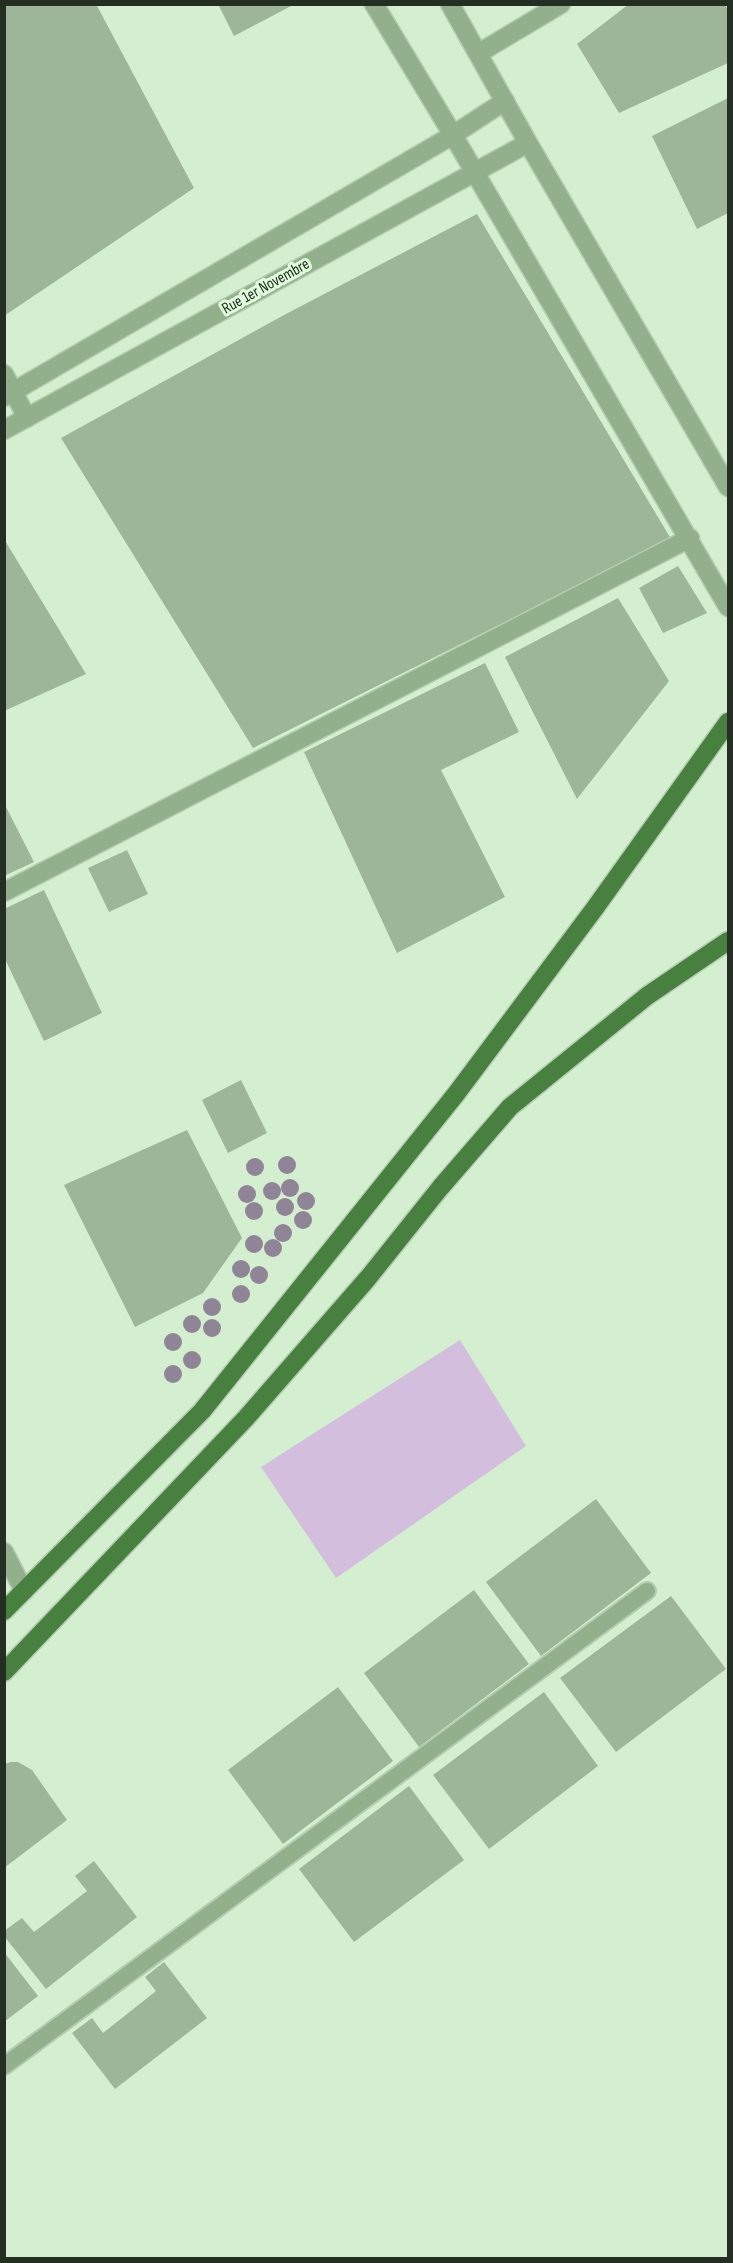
<!DOCTYPE html>
<style>
body{margin:0}
#map{position:relative;width:733px;height:2263px;overflow:hidden;background:#d4efd0;font-family:"Sofia Sans Condensed",sans-serif}
canvas{display:block}
.frame{position:absolute;inset:0;border:6px solid #242e22;pointer-events:none}
</style>
<div id="map">
<canvas width="733" height="2263"></canvas>
<div class="frame"></div>
</div>
<script>
const context = document.querySelector('canvas').getContext('2d');
context.lineJoin = 'round';
function fill(path, color) {
  context.fillStyle = color;
  context.fill(path, 'evenodd');
}
function poly(rows) {
  const path = new Path2D();
  for (const r of rows) {
    path.moveTo(r[0], r[1]);
    for (let i = 2; i < r.length; i += 2) path.lineTo(r[i], r[i + 1]);
  }
  return path;
}
function strokePath(path, color, width, dash) {
  context.strokeStyle = color;
  context.lineWidth = width;
  context.lineCap = dash ? 'butt' : 'round';
  context.setLineDash(dash || []);
  context.stroke(path);
}
function write(font, color, halo, rows, align = 'center') {
  context.font = font + ' "Sofia Sans Condensed",sans-serif';
  context.lineWidth = 6;
  context.setLineDash([]);
  context.textBaseline = 'middle';
  context.strokeStyle = halo;
  context.fillStyle = color;
  for (const [text, x, y, turn = 0] of rows) {
    context.save();
    context.translate(x, y);
    context.rotate((+turn || 0) * Math.PI / 180);
    context.textAlign = isNaN(turn) ? turn : align;
    if (halo) context.strokeText(text, 0, 0);
    context.fillText(text, 0, 0);
    context.restore();
  }
}
fill(poly([
 [460,1340,526,1446,336,1578,261,1467]
]), '#d4bedd');
fill(poly([
 [4,4,96,4,194,188,4,316],
 [218,4,295,4,234,36],
 [629,4,725,4,728,10,728,63,619,113,577,44],
 [728,98,728,213,697,229,652,136],
 [477,214,671,539,253,748,61,438,284,315],
 [4,539,86,674,4,711],
 [678,566,707,613,663,633,639,588],
 [618,598,669,681,577,799,505,657],
 [485,663,519,732,441,770,505,897,397,953,304,752],
 [4,803,34,862,4,876],
 [127,850,148,894,109,912,88,868],
 [44,890,102,1013,44,1041,4,957,4,909],
 [241,1080,267,1133,228,1153,202,1100],
 [187,1130,242,1238,203,1293,135,1327,64,1185],
 [596,1499,651,1573,541,1656,486,1582],
 [474,1590,529,1664,419,1747,364,1673],
 [671,1596,726,1669,616,1752,560,1678],
 [338,1687,393,1761,283,1844,228,1770],
 [544,1692,598,1766,489,1849,433,1775],
 [11,1762,18,1762,32,1770,67,1820,4,1868,4,1764],
 [409,1786,464,1860,354,1942,299,1869],
 [94,1861,137,1917,46,1989,4,1936,4,1931,22,1918,34,1932,87,1891,75,1876],
 [4,1952,38,1996,4,2022],
 [164,1962,207,2018,115,2089,72,2033,92,2018,103,2033,156,1991,145,1977]
]), '#9db698');
const lane = poly([
 [4,2066,647,1591]
]);
const street = poly([
 [374,4,453,135,728,607],
 [450,4,528,143,728,487],
 [479,53,561,4],
 [4,374,27,418],
 [4,397,453,135,505,101],
 [4,430,528,143],
 [4,892,690,538],
 [4,1552,24,1591]
]);
const primary = poly([
 [4,1611,202,1411,456,1094,595,908,728,722],
 [4,1672,246,1418,368,1278,440,1188,510,1107,647,996,728,941]
]);
strokePath(lane, '#b4ccb1', 20);
strokePath(street, '#b4ccb1', 21);
strokePath(primary, '#b4ccb1', 21);
strokePath(lane, '#92b08c', 16);
strokePath(street, '#92b08c', 18);
strokePath(primary, '#48803f', 18);
context.fillStyle = '#908596';
for (const [x, y] of [
 [287,1165],
 [255,1167],
 [290,1188],
 [272,1191],
 [247,1194],
 [306,1201],
 [285,1207],
 [254,1211],
 [303,1220],
 [283,1233],
 [254,1244],
 [273,1248],
 [241,1269],
 [259,1275],
 [241,1294],
 [212,1307],
 [192,1324],
 [212,1328],
 [173,1342],
 [192,1360],
 [173,1374]
]) {
  context.beginPath();
  context.arc(x, y, 9, 0, 2 * Math.PI);
  context.fill();
}
write('16px', '#242e22', '#e1fcdd', [
 ["Rue 1er Novembre",266,287,-29]
]);
</script>
